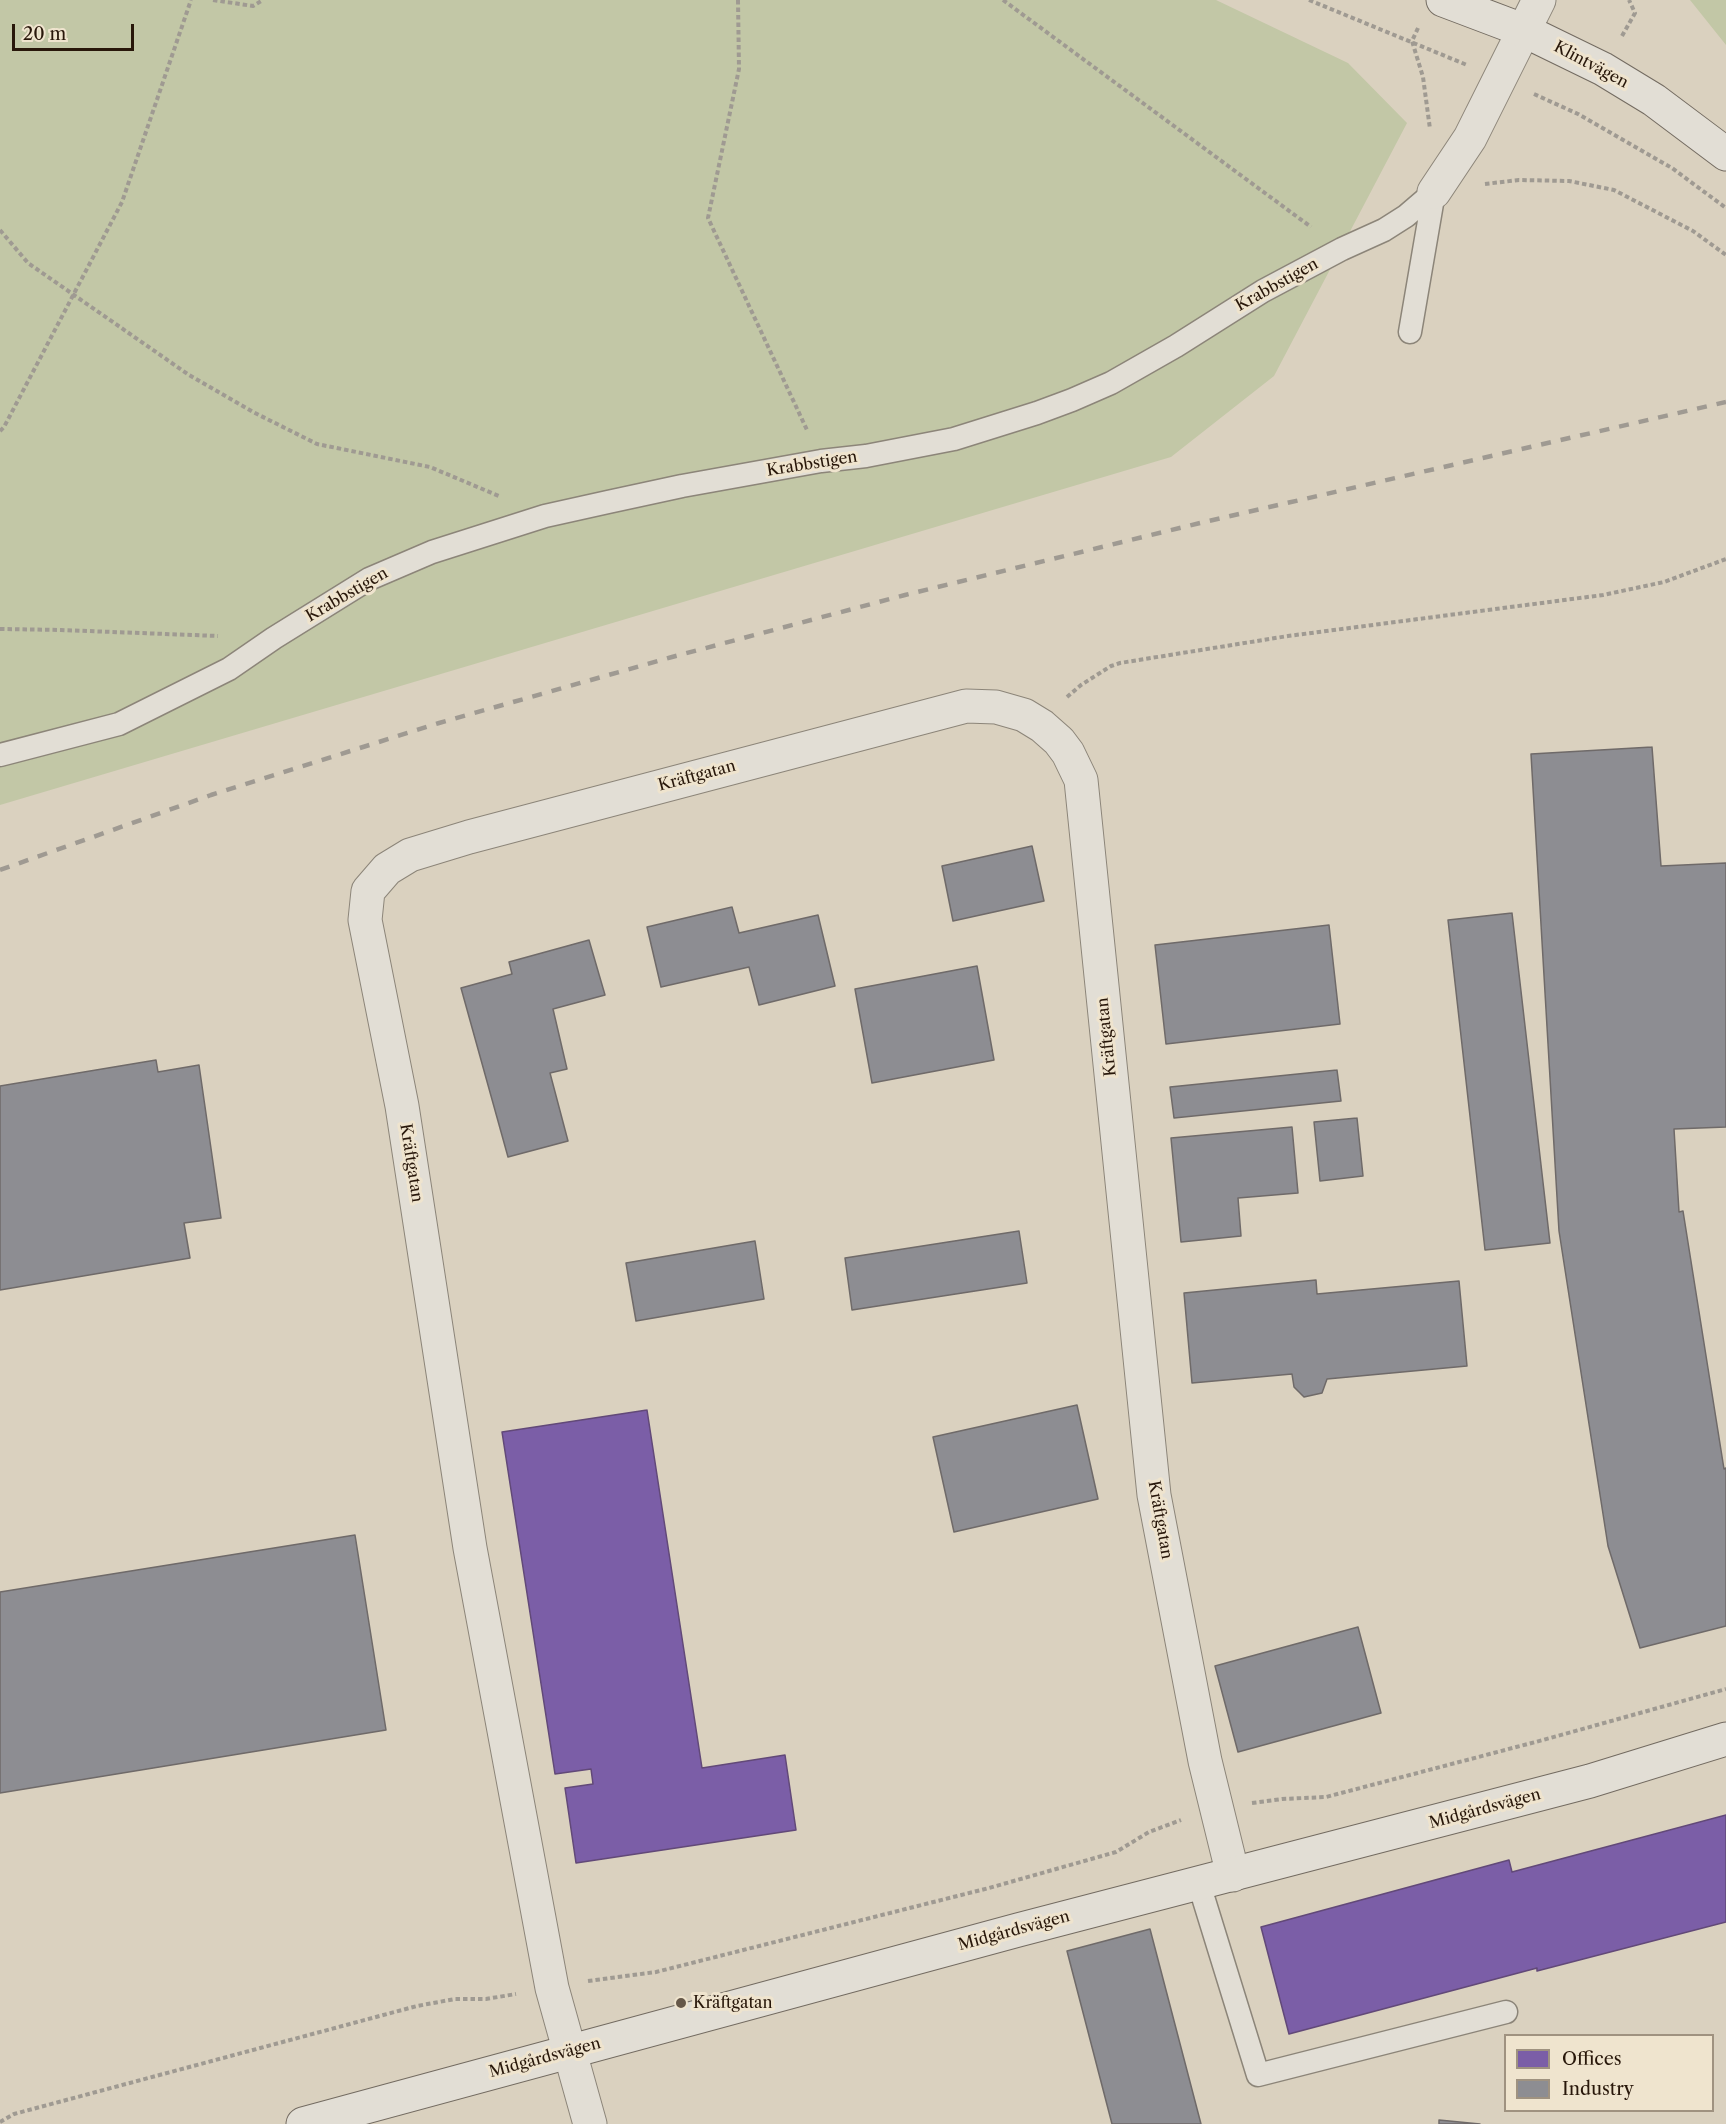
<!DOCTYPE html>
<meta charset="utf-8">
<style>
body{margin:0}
#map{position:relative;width:1726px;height:2124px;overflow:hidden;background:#dad1bf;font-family:"Libre Caslon Text",serif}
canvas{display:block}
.legend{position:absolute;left:1504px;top:2034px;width:210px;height:78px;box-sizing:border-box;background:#efe4ce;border:2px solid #9f9280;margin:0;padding:8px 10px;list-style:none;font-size:18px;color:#28170a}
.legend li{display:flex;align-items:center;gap:12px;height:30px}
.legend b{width:30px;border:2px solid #9f9280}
.scale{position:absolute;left:12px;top:24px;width:122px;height:27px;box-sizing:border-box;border:3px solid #28170a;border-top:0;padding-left:8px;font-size:18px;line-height:21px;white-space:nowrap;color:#28170a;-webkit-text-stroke:4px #efe4ce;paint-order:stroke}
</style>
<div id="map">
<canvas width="1726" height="2124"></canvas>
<ul class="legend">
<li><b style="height:16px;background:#7b5ea7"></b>Offices</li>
<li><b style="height:16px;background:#8d8d92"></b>Industry</li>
</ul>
<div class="scale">20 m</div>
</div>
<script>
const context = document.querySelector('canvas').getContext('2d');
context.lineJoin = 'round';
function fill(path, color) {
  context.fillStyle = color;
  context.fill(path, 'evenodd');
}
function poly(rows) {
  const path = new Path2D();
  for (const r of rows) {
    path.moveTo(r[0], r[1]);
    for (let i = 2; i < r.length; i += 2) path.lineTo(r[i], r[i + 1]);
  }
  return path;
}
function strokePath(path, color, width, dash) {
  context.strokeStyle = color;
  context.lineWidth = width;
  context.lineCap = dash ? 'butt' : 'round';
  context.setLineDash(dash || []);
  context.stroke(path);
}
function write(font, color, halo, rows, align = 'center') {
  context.font = font + ' "Libre Caslon Text",serif';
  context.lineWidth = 6;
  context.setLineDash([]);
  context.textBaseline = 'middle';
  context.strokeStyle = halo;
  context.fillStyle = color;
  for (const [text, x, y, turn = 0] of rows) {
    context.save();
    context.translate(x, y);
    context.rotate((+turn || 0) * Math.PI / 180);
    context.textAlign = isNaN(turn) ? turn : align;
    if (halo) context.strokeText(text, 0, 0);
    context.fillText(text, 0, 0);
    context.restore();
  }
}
fill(poly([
 [0,0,1216,0,1348,63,1407,123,1274,376,1171,457,0,805],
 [1690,0,1726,0,1726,45]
]), '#c2c7a6');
const offices = poly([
 [647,1410,702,1768,785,1755,796,1830,576,1863,565,1788,593,1784,591,1769,555,1774,502,1432,647,1410],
 [1726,1815,1726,1922,1537,1971,1537,1968,1289,2034,1261,1927,1509,1860,1512,1872,1726,1815]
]);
fill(offices, '#7b5ea7');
strokePath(offices, '#624978', 1.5);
const industry = poly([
 [1652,747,1661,866,1726,863,1726,1127,1674,1129,1679,1212,1683,1211,1724,1469,1726,1468,1726,1626,1640,1648,1608,1546,1559,1231,1531,754,1652,747],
 [1032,846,1044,901,953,921,942,866,1032,846],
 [732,907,739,933,818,915,835,986,759,1005,749,967,661,987,647,927,732,907],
 [1512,913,1550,1243,1485,1250,1448,920,1512,913],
 [1329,925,1340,1024,1166,1044,1155,945,1329,925],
 [589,940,605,995,553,1009,567,1069,550,1073,568,1141,508,1157,461,988,512,974,509,962,589,940],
 [977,966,994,1060,872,1083,855,989,977,966],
 [156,1060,158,1072,199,1065,221,1218,184,1223,190,1258,0,1290,0,1086,156,1060],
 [1337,1070,1341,1101,1174,1118,1170,1087,1337,1070],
 [1357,1118,1363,1176,1320,1181,1314,1122,1357,1118],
 [1292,1127,1298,1193,1238,1198,1241,1236,1181,1242,1171,1138,1292,1127],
 [1019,1231,1027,1283,852,1310,845,1258,1019,1231],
 [755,1241,764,1299,636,1321,626,1263,755,1241],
 [1316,1280,1317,1294,1459,1281,1467,1366,1327,1379,1322,1393,1304,1397,1294,1387,1292,1374,1192,1383,1184,1293,1316,1280],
 [1077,1405,1098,1499,954,1532,933,1437,1077,1405],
 [355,1535,386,1730,0,1793,0,1592,355,1535],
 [1358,1627,1381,1713,1238,1752,1215,1666,1358,1627],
 [1150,1929,1201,2124,1112,2124,1067,1951,1150,1929],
 [1439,2120,1480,2124,1439,2124,1439,2120]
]);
fill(industry, '#8d8d92');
strokePath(industry, '#6f6a69', 1.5);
const lane = poly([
 [1410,332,1434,192],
 [0,755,119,724,229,669,274,638,369,579,432,552,545,516,608,502,682,486,821,461,866,456,954,439,1037,413,1072,400,1111,383,1176,346,1263,291,1342,249,1384,230,1406,216,1434,192],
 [1199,1884,1258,2075,1506,2012]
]);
const street = poly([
 [1434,192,1470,138,1539,0],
 [590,2124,552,1988,470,1548,402,1106,365,920,368,891,387,869,410,855,469,837,966,706,996,707,1024,715,1042,726,1059,741,1068,753,1081,780,1154,1495,1205,1761,1233,1875]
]);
const secondary = poly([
 [1443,0,1525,31,1603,69,1654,100,1726,154],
 [303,2124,1018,1930,1590,1781,1726,1739]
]);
strokePath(lane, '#8c8579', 25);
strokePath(street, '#8c8579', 35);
strokePath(secondary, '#736b61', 35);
strokePath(poly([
 [213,0,253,6,263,0],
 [738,0,739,69,708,218,807,430],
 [1003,0,1311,227],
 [1309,0,1467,65],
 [1418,28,1412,41,1423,77,1430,129],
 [1622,36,1635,13,1629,0],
 [1534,94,1578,114,1672,168,1726,208],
 [1485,184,1519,180,1569,181,1614,190,1693,231,1726,255],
 [0,230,28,263,189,375,253,412,317,444,430,467,499,496],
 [0,431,4,427,122,202,191,0],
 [0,629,61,630,218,636],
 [1067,697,1081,685,1111,666,1120,663,1288,636,1603,595,1664,582,1726,559],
 [1252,1803,1282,1799,1326,1797,1543,1740,1726,1689],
 [588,1981,656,1972,989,1888,1116,1852,1149,1832,1181,1820],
 [0,2122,14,2114,417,2006,455,1999,486,1999,516,1994]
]), '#9f9a92', 4, [4.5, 3]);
strokePath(lane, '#e2ded5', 22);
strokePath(street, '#e2ded5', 33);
strokePath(secondary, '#e2ded5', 33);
strokePath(poly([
 [0,870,211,795,439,723,672,657,905,595,1200,523,1726,402]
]), '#9f9a92', 4.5, [10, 10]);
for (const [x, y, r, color] of [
 [681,2003,6,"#665849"]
]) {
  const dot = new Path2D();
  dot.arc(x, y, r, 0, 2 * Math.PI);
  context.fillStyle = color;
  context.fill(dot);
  strokePath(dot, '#efe4ce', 2);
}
write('16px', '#28170a', '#efe4ce', [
 ["Klintvägen",1591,65,28],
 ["Krabbstigen",1277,285,-29],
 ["Krabbstigen",812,464,-9],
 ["Krabbstigen",347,595,-30],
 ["Kräftgatan",697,776,-15],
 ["Kräftgatan",1107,1037,-96],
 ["Kräftgatan",411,1163,81],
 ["Kräftgatan",1160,1520,80],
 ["Midgårdsvägen",1485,1809,-15],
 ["Midgårdsvägen",1014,1931,-15],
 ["Midgårdsvägen",545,2058,-15]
]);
write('16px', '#28170a', '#efe4ce', [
 ["Kräftgatan",693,2003]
], 'left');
</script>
